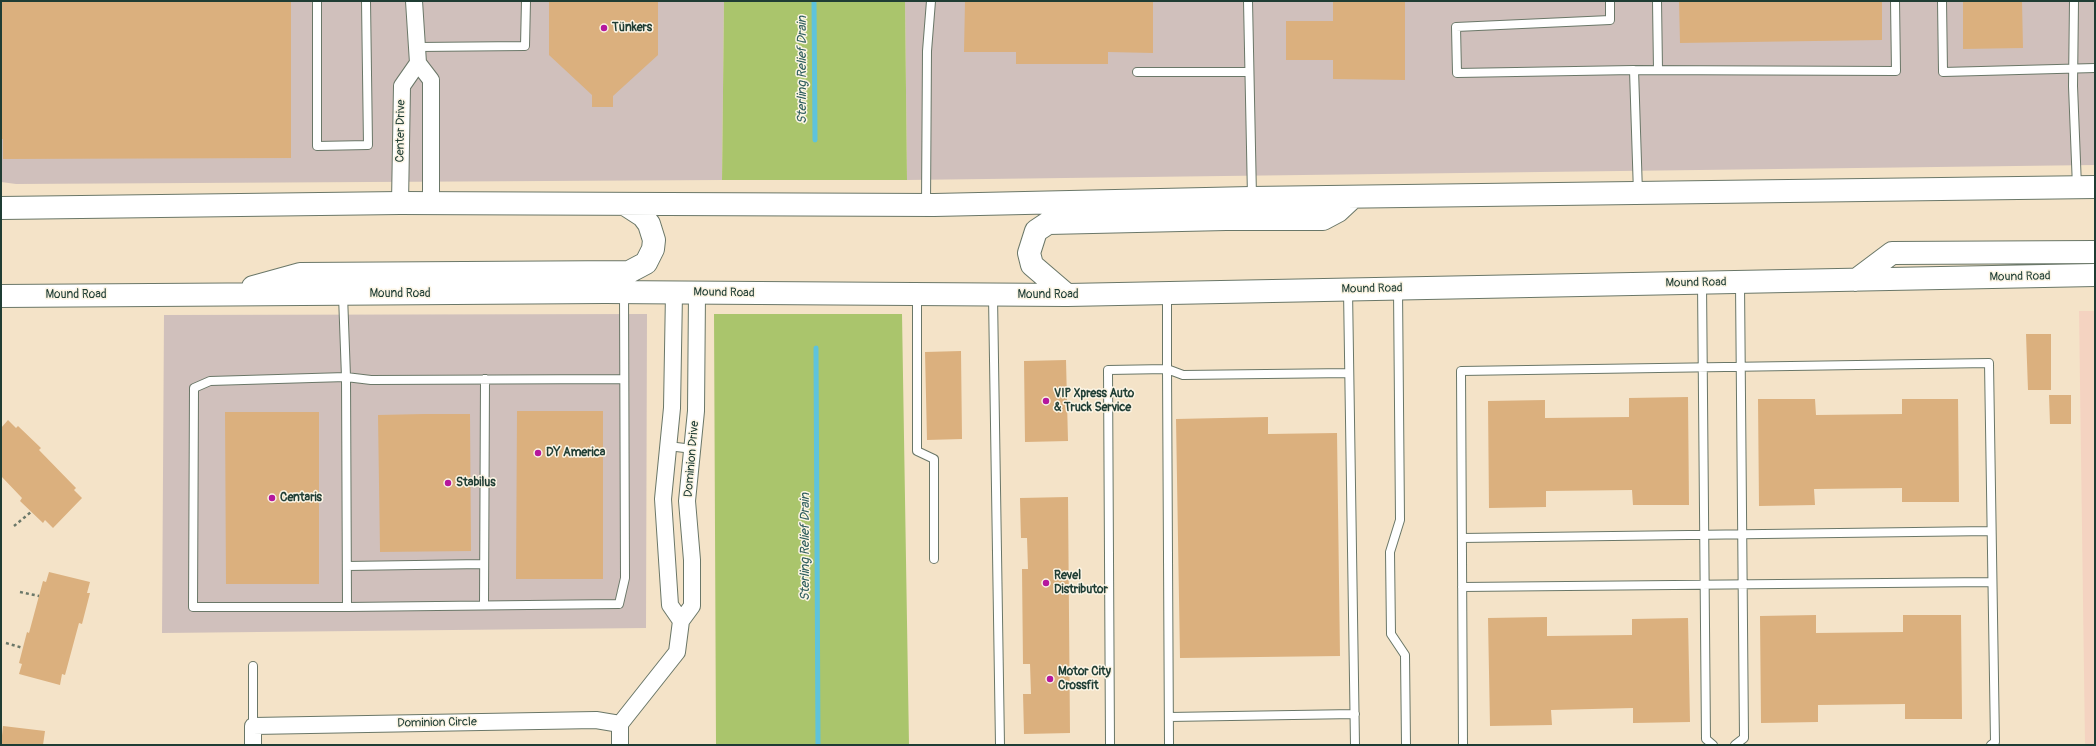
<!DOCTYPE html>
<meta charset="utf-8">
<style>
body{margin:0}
#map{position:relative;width:2096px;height:746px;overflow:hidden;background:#f4e3c8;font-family:Pangolin,sans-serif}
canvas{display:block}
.frame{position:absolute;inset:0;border:2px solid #1f3d34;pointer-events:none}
</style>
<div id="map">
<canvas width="2096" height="746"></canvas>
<div class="frame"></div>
</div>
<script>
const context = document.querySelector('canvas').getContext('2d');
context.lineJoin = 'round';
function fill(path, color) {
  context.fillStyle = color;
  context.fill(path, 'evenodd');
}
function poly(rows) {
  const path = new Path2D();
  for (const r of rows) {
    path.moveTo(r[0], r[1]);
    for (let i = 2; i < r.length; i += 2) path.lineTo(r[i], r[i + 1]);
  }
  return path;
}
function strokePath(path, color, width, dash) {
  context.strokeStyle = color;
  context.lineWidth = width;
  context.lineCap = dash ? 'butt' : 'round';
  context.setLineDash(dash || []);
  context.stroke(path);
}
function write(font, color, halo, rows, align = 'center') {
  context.font = font + ' Pangolin,sans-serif';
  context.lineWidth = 3;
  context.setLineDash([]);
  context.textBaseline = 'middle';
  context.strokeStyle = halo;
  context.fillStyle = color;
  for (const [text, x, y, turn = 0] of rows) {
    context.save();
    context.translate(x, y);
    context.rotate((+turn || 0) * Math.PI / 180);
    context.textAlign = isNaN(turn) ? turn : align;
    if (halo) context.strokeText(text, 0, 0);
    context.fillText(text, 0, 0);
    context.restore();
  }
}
fill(poly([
 [2079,311,2095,311,2095,745,2085,745]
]), '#f4d3c1');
fill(poly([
 [1,1,724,1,722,180,16,184,1,182],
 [905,1,2095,1,2095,165,907,180],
 [647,314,646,628,162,633,164,315]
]), '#d0c0bc');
fill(poly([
 [724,1,905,1,907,180,722,180],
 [714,314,902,314,909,745,716,745]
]), '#aac56c');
strokePath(poly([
 [814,1,815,140],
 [816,348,818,745]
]), '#5ec3dc', 5);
fill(poly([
 [1,1,291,1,291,158,3,159,3,139,1,139],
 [549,1,658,1,658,55,613,96,613,107,592,107,592,95,549,55],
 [965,1,1153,1,1153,53,1108,52,1108,64,1016,64,1016,52,964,52],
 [1333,1,1405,1,1405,80,1333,79,1333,60,1286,60,1286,21,1333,21],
 [1679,1,1882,1,1882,40,1680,43],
 [1963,1,2022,1,2023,48,1963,49],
 [2026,334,2051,334,2051,390,2028,390],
 [961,351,962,439,927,440,925,352],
 [1066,360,1068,441,1025,442,1024,361],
 [2049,395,2071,395,2071,424,2050,424],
 [1688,397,1689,505,1633,505,1632,490,1546,491,1546,507,1489,508,1488,401,1545,400,1545,418,1629,417,1629,398],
 [1758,399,1815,399,1816,415,1902,414,1902,399,1958,399,1959,502,1902,502,1902,488,1814,489,1815,505,1759,506],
 [517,411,603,411,603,579,516,579],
 [225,412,319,412,319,584,226,584],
 [424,414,470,414,471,551,380,552,378,415],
 [1268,417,1268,434,1337,433,1340,656,1180,658,1176,419],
 [8,420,16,428,18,426,41,448,39,450,76,488,74,490,82,498,53,528,45,520,43,523,20,501,22,498,1,476,1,428],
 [1068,497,1070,733,1024,734,1023,694,1031,694,1030,664,1023,664,1022,569,1028,569,1027,538,1021,538,1020,498],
 [49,572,90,582,87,593,90,593,82,624,79,623,65,675,62,674,60,685,19,674,22,664,19,663,27,632,29,633,43,581,46,582],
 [1816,615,1816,633,1903,632,1903,615,1961,615,1962,719,1905,719,1905,704,1818,705,1818,722,1761,723,1760,616],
 [1547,617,1547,636,1632,635,1632,619,1688,618,1690,722,1633,723,1633,708,1551,710,1552,725,1490,726,1488,618],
 [3,726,45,731,43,745,1,745]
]), '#dbb07e');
const lane = poly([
 [317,1,317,146,368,145,366,1],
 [1248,1,1252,197],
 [1610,1,1610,20,1456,27,1457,73,1634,70,1638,193],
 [1657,1,1658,70],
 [1942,1,1943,72,2095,68],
 [2074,1,2073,86,2077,187],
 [418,47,525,46,526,1],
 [1634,70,1896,71,1895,1],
 [1137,72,1249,72],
 [926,204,927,51,931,1],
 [1702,283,1706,739,1713,745],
 [1398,289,1400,520,1390,552,1391,634,1405,655,1406,745],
 [1348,290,1355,745],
 [343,295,346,377,347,607,193,607,194,388,210,381,346,377,371,380,624,379],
 [917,296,917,451,934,459,934,559],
 [993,296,1000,745],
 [668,446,693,449],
 [1462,538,1990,531],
 [347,566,484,564],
 [1462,587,1991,582],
 [484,605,485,379],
 [347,607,619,604,625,578,624,293],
 [1169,717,1355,714],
 [253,726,253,666],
 [1110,745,1108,370,1167,369,1167,294],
 [1169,745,1167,369,1183,375,1349,373],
 [1463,745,1461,371,1989,363,1995,742,1991,745],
 [1735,745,1744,738,1740,284]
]);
const street = poly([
 [418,63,431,80,431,203],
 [400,203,402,86,418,63,414,1],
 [674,293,672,408,663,499,670,605,681,621,692,606,692,560,687,501,696,411,697,293],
 [620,724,677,652,681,621],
 [253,745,253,726,596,720,620,724,620,745]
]);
const secondary = poly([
 [1,208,400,203,934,205,1251,198,2095,187],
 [1856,280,1892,253,2095,252],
 [253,287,300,274,629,272,646,263,653,249,654,240,649,224,643,216,626,205],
 [1067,295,1032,265,1029,253,1036,231,1048,223,1226,219,1323,219,1338,211,1353,197],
 [1,296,605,292,1067,295,2095,275]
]);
strokePath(lane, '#6a7768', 10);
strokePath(street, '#6a7768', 18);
strokePath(secondary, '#6a7768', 24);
strokePath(poly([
 [14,526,31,512],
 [20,592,39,596],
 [6,643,23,648]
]), '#6a7768', 2.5, [3, 3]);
strokePath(lane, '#fff', 8);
strokePath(street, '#fff', 16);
strokePath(secondary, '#fff', 22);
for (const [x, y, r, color] of [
 [604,28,4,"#b5179e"],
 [1046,401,4,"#b5179e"],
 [538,453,4,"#b5179e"],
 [448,483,4,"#b5179e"],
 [272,498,4,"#b5179e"],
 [1046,583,4,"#b5179e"],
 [1050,679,4,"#b5179e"]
]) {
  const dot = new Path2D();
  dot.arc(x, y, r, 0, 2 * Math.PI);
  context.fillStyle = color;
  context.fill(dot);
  strokePath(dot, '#fcf5e5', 1.5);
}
write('bold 12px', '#1f3d34', '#fcf5e5', [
 ["Tünkers",612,28],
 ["VIP Xpress Auto",1054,394],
 ["& Truck Service",1054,408],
 ["DY America",546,453],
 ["Stabilus",456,483],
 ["Centaris",280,498],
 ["Revel",1054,576],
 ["Distributor",1054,590],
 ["Motor City",1058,672],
 ["Crossfit",1058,686]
], 'left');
write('12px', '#1f3d34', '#fcf5e5', [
 ["Center Drive",401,131,-89],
 ["Mound Road",2020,277,-1],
 ["Mound Road",1696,283,-1],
 ["Mound Road",1372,289,-1],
 ["Mound Road",724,293,1],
 ["Mound Road",400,294],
 ["Mound Road",76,295],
 ["Mound Road",1048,295],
 ["Dominion Drive",692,459,-85],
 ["Dominion Circle",437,723,-1]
]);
write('italic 13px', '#2f5e5e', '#fcf5e5', [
 ["Sterling Relief Drain",803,70,-90],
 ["Sterling Relief Drain",806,547,-90]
]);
</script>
